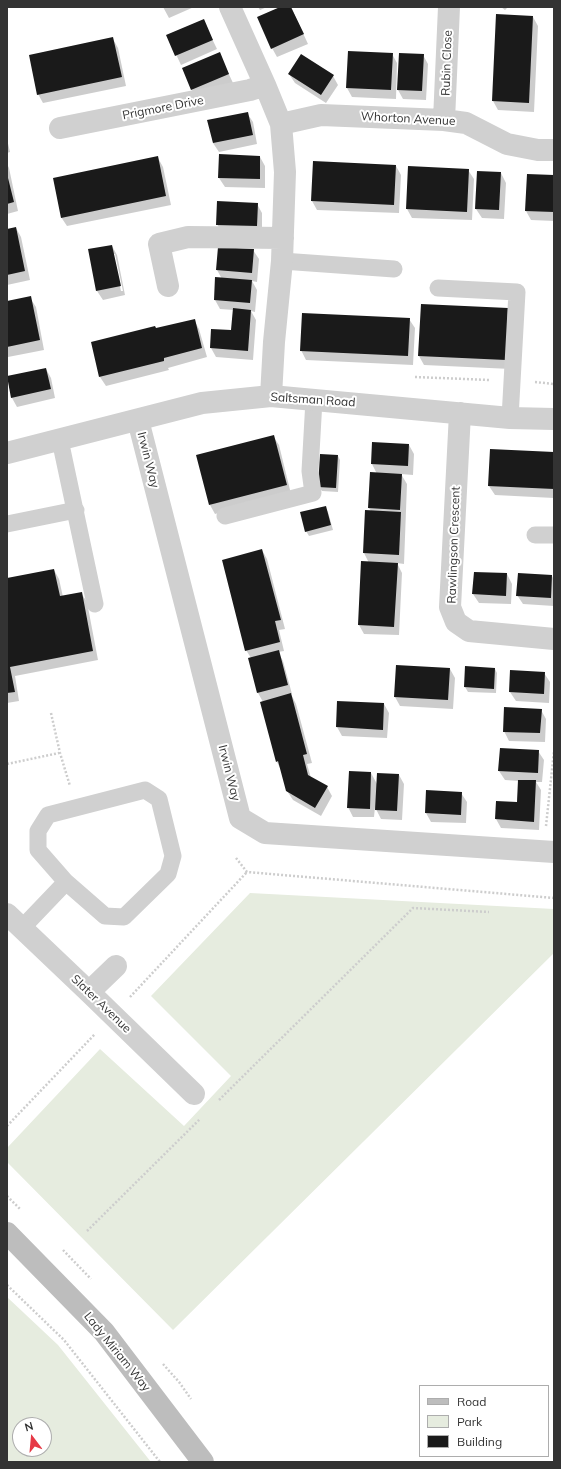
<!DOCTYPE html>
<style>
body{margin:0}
#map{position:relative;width:561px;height:1469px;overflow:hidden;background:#fff;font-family:Mulish,sans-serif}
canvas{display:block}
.frame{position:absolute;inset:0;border:8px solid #333;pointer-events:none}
.legend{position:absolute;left:419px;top:1385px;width:130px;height:72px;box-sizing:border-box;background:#fff;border:1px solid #adadad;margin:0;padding:5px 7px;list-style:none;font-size:12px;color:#333}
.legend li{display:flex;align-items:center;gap:8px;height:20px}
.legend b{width:20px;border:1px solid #adadad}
.north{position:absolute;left:12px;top:1417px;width:40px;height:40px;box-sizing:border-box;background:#fff;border:1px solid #adadad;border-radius:50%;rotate:344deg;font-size:11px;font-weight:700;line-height:16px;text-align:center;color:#333}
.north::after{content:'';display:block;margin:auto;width:14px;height:18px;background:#e63946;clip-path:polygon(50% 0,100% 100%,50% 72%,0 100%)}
</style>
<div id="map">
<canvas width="561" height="1469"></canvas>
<div class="frame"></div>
<ul class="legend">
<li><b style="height:5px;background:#bdbdbd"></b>Road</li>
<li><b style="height:11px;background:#e6ecdf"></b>Park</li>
<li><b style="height:11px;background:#1a1a1a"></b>Building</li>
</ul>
<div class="north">N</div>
</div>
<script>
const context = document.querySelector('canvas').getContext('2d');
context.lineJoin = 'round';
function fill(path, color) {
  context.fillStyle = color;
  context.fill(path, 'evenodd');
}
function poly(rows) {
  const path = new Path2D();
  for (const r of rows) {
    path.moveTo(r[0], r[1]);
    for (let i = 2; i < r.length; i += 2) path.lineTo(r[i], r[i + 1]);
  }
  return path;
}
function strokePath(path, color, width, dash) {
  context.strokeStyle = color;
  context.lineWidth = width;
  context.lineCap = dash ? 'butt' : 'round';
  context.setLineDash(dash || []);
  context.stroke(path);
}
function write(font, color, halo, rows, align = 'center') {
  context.font = font + ' Mulish,sans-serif';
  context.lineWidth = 4;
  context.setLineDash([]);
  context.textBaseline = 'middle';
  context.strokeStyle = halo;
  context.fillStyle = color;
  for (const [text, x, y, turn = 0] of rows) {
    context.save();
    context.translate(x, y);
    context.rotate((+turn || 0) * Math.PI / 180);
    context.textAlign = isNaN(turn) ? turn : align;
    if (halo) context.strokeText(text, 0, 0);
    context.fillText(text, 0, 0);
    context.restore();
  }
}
fill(poly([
 [250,893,554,909,554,953,173,1330,7,1162,7,1148,100,1049,184,1126,231,1076,151,996],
 [7,1297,58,1345,151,1462,7,1462],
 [20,1425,44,1425,44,1449,20,1449]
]), '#e6ecdf');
fill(poly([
 [163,7,194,7,169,18],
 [258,7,267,7,260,10],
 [283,7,291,7,308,44,277,57,272,48],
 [501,7,508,7,505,10],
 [533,17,538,26,534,112,498,110,493,101],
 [203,20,217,49,181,65,167,35],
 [113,39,118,48,126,86,43,103,38,94],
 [219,53,233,83,197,99,192,90],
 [392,54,397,63,396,99,352,97,347,88],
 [400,54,423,55,428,64,426,100,403,99,398,90],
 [289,74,333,76,338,85,326,103,295,83],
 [247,113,253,122,257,144,219,152,213,143,209,121],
 [7,139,10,152,7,153],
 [260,157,265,166,265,188,225,187,219,178],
 [158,158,163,167,171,205,67,226,61,217],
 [7,164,9,168,18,211,7,214],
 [396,166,401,175,399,213,317,210,312,201],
 [468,170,474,179,472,220,412,218,407,209],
 [501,173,506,183,504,219,482,218,476,209],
 [554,176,554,221,531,220,526,211],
 [257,204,262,213,262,235,222,233,217,224],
 [16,228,21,237,30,280,7,285,7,230],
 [112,246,117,255,125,295,103,300,97,291],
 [113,254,115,254,123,291,121,291],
 [253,250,259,259,257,282,252,281,257,290,255,312,251,311,256,320,253,360,216,357,211,348,232,331,234,310,220,309,215,300,216,278,222,279,217,270],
 [30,298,36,307,44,350,8,357,7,302],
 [422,305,508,309,511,369,424,365,419,356],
 [409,319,415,328,413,365,306,360,301,350],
 [194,320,199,329,207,357,168,368,169,370,106,386,100,377,92,342,156,329],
 [46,369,51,378,55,398,17,407,12,398,7,377],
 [273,436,279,445,291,494,215,514,210,505],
 [409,445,414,454,413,475,401,474,407,484,404,564,397,563,402,573,399,635,364,634,359,625,369,563,364,553,371,511,369,508,371,473,377,474,372,464],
 [554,453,554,498,495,495,489,486],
 [338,456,340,460,338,492,322,491,319,487],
 [325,507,328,512,333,530,309,536,306,531],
 [262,550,267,559,285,629,279,630,284,651,278,652,283,661,292,694,291,694,296,704,312,763,307,764,311,778,327,787,332,796,321,816,293,800,287,791,282,772,277,762,261,703,263,702,258,693,251,658,246,650],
 [54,570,59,579,63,597,81,593,87,602,98,660,15,676,19,701,7,703,7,579],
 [507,574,512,584,511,604,479,603,473,594],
 [552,576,554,580,554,606,523,604,517,595],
 [466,667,495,669,497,673,496,693,468,692,465,687],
 [450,669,455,678,453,709,400,706,395,697],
 [544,673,550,682,549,703,516,701,510,692],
 [384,704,389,713,387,738,342,736,337,727],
 [541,710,546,719,545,742,509,741,504,731],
 [538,751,544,760,542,782,536,782,541,790,539,830,501,828,496,819,517,803,519,781,505,780,499,771],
 [371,773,377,784,399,775,404,784,402,820,381,819,375,807,374,817,353,817,348,807],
 [461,793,467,802,466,823,431,822,426,813]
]), '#0003');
fill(poly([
 [280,7,291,7,304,34,271,49,257,17],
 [496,14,533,16,529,103,492,101],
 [204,19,213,40,175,56,166,35],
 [113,37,122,77,37,95,29,55],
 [348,51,393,53,391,90,346,88],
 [220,52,229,74,191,90,182,68],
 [399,53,424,54,422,91,397,90],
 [301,54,334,75,321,95,288,74],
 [248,112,253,135,213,143,207,120],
 [219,154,260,156,260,179,218,178],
 [158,156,166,196,61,218,53,178],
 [313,161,396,165,394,205,311,201],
 [408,166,469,169,467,212,406,209],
 [477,171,501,172,499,210,475,209],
 [7,174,14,202,7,204],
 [527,174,554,175,554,212,525,211],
 [217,201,258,203,257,226,216,225],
 [16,227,25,271,7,275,7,229],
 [112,245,121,286,96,291,88,249],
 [218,247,254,249,252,273,216,270],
 [215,277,252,280,250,303,214,300],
 [31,296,40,340,7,347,7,301],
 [421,304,508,308,506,360,418,356],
 [233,308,251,310,248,351,210,348,211,329,231,330],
 [302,313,410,318,408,356,300,351],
 [195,319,202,348,164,358,164,361,99,377,91,342,155,326,156,328],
 [46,368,51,389,11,398,7,376],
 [274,435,287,485,209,505,196,455],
 [372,442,409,444,408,466,371,464],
 [490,449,554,452,554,489,488,486],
 [320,454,338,455,336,488,318,487],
 [370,472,402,474,400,510,368,508],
 [326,506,331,525,305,532,300,512],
 [365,510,401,512,399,555,363,553],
 [262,549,281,620,275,621,280,642,245,651,222,560],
 [361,561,398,563,394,627,358,625],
 [54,569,60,596,82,592,93,651,10,667,15,692,7,693,7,578],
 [474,572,507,573,506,596,472,594],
 [518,573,552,575,551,598,516,596],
 [279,650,288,685,257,693,248,658],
 [396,665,450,668,448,700,394,697],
 [465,666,495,668,494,689,464,687],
 [510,670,545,672,544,694,509,692],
 [291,693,307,754,303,755,308,775,328,786,315,808,286,791,278,761,276,762,260,702],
 [337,701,384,703,383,730,336,727],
 [504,707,542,709,540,733,503,732],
 [500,748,539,750,538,773,498,771],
 [349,771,371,772,370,809,347,808],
 [377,773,399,774,397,811,375,810],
 [518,780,536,780,534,822,495,819,496,801,517,802],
 [426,790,462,792,461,815,425,813]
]), '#1a1a1a');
strokePath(poly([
 [415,377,490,380],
 [535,382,554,384],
 [51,713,60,753,70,786],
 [7,764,59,753],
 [546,826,554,751],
 [236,858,247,872,554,898],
 [130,997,247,872],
 [219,1100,413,908,489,912],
 [7,1126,95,1034],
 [7,1196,20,1209],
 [87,1231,200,1119],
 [63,1250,91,1279],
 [7,1285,64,1340,160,1462],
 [163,1364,179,1382,191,1399]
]), '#cdcdcd', 2.5, [2, 2]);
strokePath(poly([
 [282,261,394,269],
 [438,288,517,292,510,418],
 [60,440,95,604],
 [225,516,313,493,310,471,314,400],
 [7,524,76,510],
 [535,535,554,535],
 [22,928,66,882,105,916,124,917,168,874,173,856,159,799,145,790,48,815,38,831,38,850,66,882]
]), '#d0d0d0', 17);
strokePath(poly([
 [230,7,265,85,281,124,285,172,282,261,274,342,271,396],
 [444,120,449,7],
 [281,124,321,115,444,120,466,123,507,144,538,150,554,150],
 [60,128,250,90,265,85],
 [168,286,159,244,188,237,283,238],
 [460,413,450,607,456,622,469,631,554,639],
 [138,420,240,818,265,833,554,852],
 [7,453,202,403,271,396,510,418,554,419],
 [7,914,89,992,194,1094],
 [89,992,116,966]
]), '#d0d0d0', 22);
strokePath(poly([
 [7,1233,104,1332,203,1462]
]), '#bdbdbd', 22);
write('12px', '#333', '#fff', [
 ["Rubin Close",447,63,-88],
 ["Prigmore Drive",163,108,-11],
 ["Whorton Avenue",408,119,3],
 ["Saltsman Road",313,400,4],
 ["Irwin Way",148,460,76],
 ["Rawlingson Crescent",454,545,-88],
 ["Irwin Way",229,773,76],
 ["Slater Avenue",101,1004,44],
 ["Lady Miriam Way",117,1352,51]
]);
</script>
